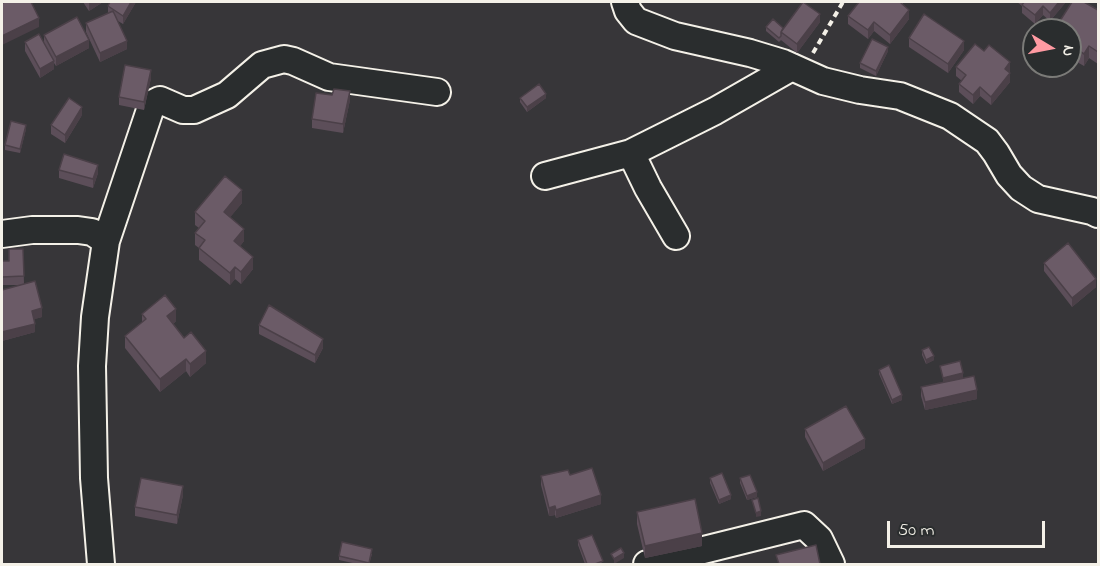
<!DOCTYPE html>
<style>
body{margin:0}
#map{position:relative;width:1100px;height:566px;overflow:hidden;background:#373639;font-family:"Indie Flower",sans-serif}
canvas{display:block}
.frame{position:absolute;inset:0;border:3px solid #f4f1e8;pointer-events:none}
.north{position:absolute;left:1022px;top:18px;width:60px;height:60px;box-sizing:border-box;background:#2a2d2e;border:2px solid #7b7b78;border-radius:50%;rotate:100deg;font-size:16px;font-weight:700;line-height:24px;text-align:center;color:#f4f1e8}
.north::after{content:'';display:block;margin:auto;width:21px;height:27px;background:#ff9aa2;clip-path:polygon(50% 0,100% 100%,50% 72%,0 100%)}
.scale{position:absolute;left:887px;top:521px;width:158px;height:27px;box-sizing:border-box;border:3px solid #f4f1e8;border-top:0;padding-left:8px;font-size:18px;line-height:21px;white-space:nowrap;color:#f4f1e8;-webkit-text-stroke:4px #2a2d2e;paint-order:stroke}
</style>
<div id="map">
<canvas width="1100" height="566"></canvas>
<div class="frame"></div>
<div class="north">N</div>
<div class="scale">50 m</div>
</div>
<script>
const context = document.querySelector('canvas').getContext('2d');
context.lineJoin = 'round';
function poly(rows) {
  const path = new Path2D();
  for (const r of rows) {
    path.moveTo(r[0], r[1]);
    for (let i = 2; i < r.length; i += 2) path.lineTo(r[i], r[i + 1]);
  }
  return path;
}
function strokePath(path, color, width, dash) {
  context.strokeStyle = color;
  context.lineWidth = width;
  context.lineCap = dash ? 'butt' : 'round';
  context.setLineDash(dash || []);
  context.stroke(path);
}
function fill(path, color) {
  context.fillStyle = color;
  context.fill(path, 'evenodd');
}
const minor = poly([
 [625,2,628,11,636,21,675,36,750,53,783,63,823,81,860,90,900,96,950,116,987,141,996,153,1009,175,1021,188,1038,199,1092,211,1098,214],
 [545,176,631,153],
 [2,234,32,230,78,230,92,232,106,241],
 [676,236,648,188,631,153,715,111,792,67],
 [101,564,94,478,92,366,95,317,106,241,152,104,160,100,183,110,194,110,227,95,262,65,284,59,293,61,329,77,437,92],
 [647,564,804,525,819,539,831,564]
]);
strokePath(minor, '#f4f1e8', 30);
strokePath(poly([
 [813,53,843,2]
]), '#f4f1e8', 4, [6, 4.5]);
strokePath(minor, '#2a2d2e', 26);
fill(poly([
 [83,2,103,2,89,11],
 [136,2,123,24,118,21,127,49,100,62,86,32,86,23,108,13,108,6],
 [903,2,903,5,909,19,890,44,874,31,868,39,848,24,848,16],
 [1017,2,1066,2,1050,21,1043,15,1035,24,1022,13,1022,6],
 [1098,10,1098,64,1089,58,1084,66,1070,58,1070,30,1058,30,1058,24],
 [820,22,797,53,781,40,779,42,766,31,766,27,783,28],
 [44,35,89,48,56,66,54,63,54,69,40,78,25,51,25,42,44,42],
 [909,38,964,50,948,73,909,47],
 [888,51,876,76,860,68,860,63],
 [956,67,1010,71,1009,73,1010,82,991,105,980,96,973,104,959,92,959,84,962,81,956,76],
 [151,78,144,110,119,105,119,97],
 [332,95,350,100,343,133,312,128,312,119],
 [520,98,546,98,527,112,520,102],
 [82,115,65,143,51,134,51,125],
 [26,129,20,153,5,150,5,145],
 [59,170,98,173,93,188,59,178],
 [242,203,230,217,244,241,240,246,253,269,241,284,235,279,230,285,199,260,199,248,195,245,195,233,199,228,195,225,195,212],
 [23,249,24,284,42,317,34,319,35,332,2,341,2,290,22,285,2,285,2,261,9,261],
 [1044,263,1096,287,1072,307,1044,271],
 [142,314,176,321,173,324,206,363,190,377,186,371,160,392,125,348,125,336,142,322],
 [259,325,323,348,315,363,259,334],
 [922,350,934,360,926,364,922,355],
 [879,370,902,400,892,404,879,374],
 [921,387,977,399,925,410,921,396],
 [805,429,865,448,823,471,805,437],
 [570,475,601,504,556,518,555,515,549,516,541,485,541,476],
 [710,478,731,499,719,504,710,483],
 [740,478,757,497,747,500,740,483],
 [183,495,177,524,135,516,135,507],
 [637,512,702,546,645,558,637,524],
 [578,540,603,564,585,564,578,545],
 [372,554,369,564,357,564,339,560,339,556]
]), '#5c4e59');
fill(poly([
 [89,2,103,2,89,11],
 [131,2,136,2,123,24,123,16],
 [1059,2,1066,2,1050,21,1050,13],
 [1043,6,1043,15,1035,24,1035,15],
 [909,10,909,19,890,44,890,35],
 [820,14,820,22,797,53,797,44],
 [39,18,39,27,2,45,2,36],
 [874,22,874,31,868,39,868,30],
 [89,40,89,48,56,66,56,57],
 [127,41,127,49,100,62,100,53],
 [964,41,964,50,948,73,948,64],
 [1089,46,1089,58,1084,66,1084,54],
 [888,47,888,51,876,76,876,71],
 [54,61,54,69,40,78,40,69],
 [1010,62,1010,71,1005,78,1005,69],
 [151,70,151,78,144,110,144,102],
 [1010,73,1010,82,991,105,991,97],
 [980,87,980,96,973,104,973,95],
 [350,91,350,100,343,133,343,124],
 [546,94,546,98,527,112,527,107],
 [82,107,82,115,65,143,65,135],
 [26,125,26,129,20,153,20,149],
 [98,165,98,173,93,188,93,179],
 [242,190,242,203,224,225,224,212],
 [244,229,244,241,234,254,234,241],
 [253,257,253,269,241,284,241,272],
 [235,267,235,279,230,285,230,273],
 [1096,279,1096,287,1072,307,1072,298],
 [42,308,42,317,32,320,32,311],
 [176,309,176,321,167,329,167,316],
 [35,324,35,332,2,341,2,332],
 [323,339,323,348,315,363,315,355],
 [206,351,206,363,190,377,190,364],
 [934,356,934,360,926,364,926,360],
 [186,359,186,371,160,392,160,379],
 [963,373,963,378,943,383,943,378],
 [977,390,977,399,925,410,925,402],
 [902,395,902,400,892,404,892,400],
 [865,439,865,448,823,471,823,463],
 [183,486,183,495,177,524,177,515],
 [757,492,757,497,747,500,747,496],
 [601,495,601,504,556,518,556,510],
 [731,495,731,499,719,504,719,500],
 [555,506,555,515,549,516,549,508],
 [761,511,761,516,756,517,756,513],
 [702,533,702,546,645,558,645,546],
 [624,553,624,558,614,564,614,559]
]), '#4b4048');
const building = poly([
 [5,2,31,2,39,18,2,36,2,3,5,2],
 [110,2,131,2,123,16,108,6,110,2],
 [803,2,820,14,797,44,781,32,803,2],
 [859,2,902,2,901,3,909,10,890,35,874,22,868,30,848,16,859,2],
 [1024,2,1059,2,1050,13,1043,6,1035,15,1022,5,1024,2],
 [1072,2,1084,2,1098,10,1098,52,1089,46,1084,54,1070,45,1070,30,1068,30,1058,24,1072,2],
 [113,11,127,41,100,53,86,23,113,11],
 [924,14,964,41,948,64,909,38,924,14],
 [77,17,89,40,56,57,44,35,77,17],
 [773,19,783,28,781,32,781,36,779,38,766,27,773,19],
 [39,34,54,61,40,69,25,42,39,34],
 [872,39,888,47,876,71,860,63,872,39],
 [975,44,984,51,989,45,1010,62,1005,69,1010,73,991,97,980,87,973,95,959,84,966,75,956,67,975,44],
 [125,65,151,70,144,102,119,97,125,65],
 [539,84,546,94,527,107,520,98,539,84],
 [334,89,350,91,343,124,312,119,316,93,332,95,334,89],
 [69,98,82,107,65,135,51,125,69,98],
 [11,121,26,125,20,149,5,145,11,121],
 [64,154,98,165,93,179,59,170,64,154],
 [225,176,242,190,224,212,244,229,234,241,253,257,241,272,235,267,230,273,199,248,205,240,195,233,205,221,195,212,225,176],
 [1068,243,1096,279,1072,298,1044,263,1068,243],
 [9,249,23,249,24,276,2,277,2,261,9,261,9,249],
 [35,281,42,308,32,311,35,324,2,332,2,290,35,281],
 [165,295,176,309,167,316,184,338,191,332,206,351,190,364,186,359,160,379,125,336,146,319,142,314,165,295],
 [269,305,323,339,315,355,259,325,269,305],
 [929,347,934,356,926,360,922,350,929,347],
 [960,361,963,373,943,378,940,366,960,361],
 [889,365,902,395,892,400,879,370,889,365],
 [974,376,977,390,925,402,921,387,974,376],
 [846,406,865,439,823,463,805,429,846,406],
 [592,468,601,495,556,510,555,506,549,508,541,476,568,470,570,475,592,468],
 [722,473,731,495,719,500,710,478,722,473],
 [750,475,757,492,747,496,740,478,750,475],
 [141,478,183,486,177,515,135,507,141,478],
 [758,498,761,511,756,513,752,500,758,498],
 [695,499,702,533,645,546,637,512,695,499],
 [592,535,603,561,595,564,587,564,578,540,592,535],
 [342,542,372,549,369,563,339,556,342,542],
 [816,545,820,564,779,564,776,555,816,545],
 [621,548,624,553,614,559,611,554,621,548]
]);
fill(building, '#6b5b67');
strokePath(building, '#4b4048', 1.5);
</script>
